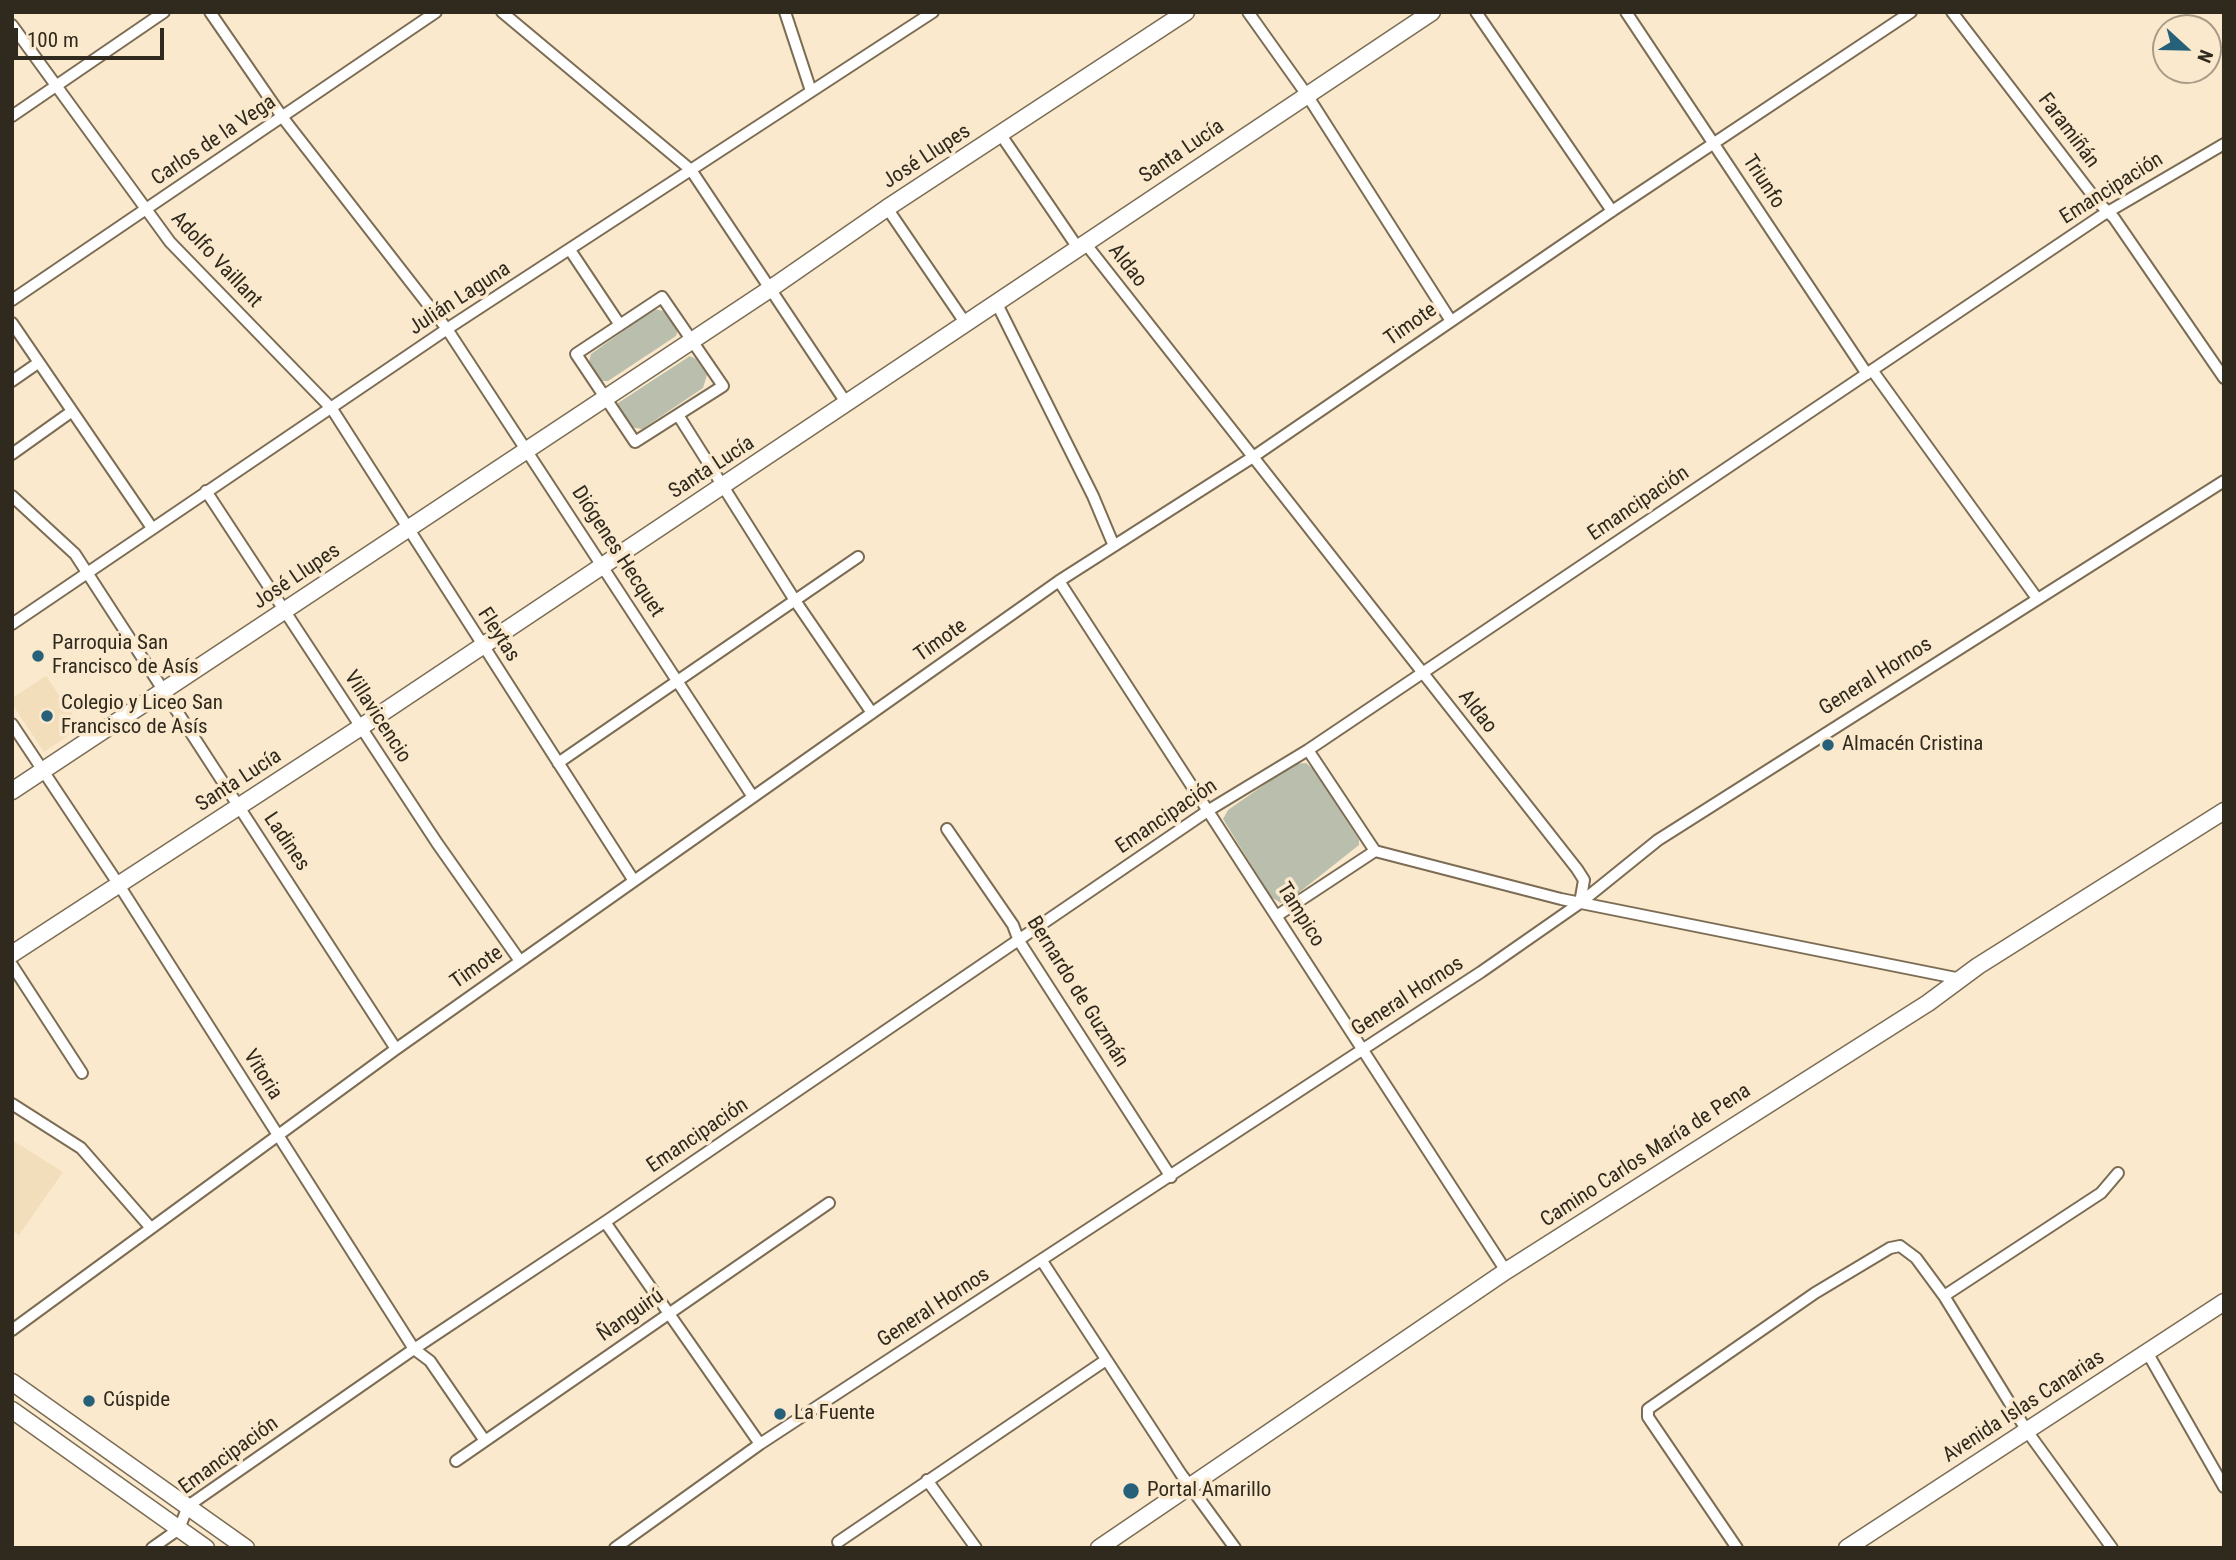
<!DOCTYPE html>
<meta charset="utf-8">
<style>
body{margin:0}
#map{position:relative;width:2236px;height:1560px;overflow:hidden;background:#fae9cd;font-family:"Roboto Condensed",sans-serif}
canvas{display:block}
.frame{position:absolute;inset:0;border:14px solid #2f291e;pointer-events:none}
.north{position:absolute;left:2152px;top:14px;width:70px;height:70px;box-sizing:border-box;background:#fae9cd;border:2px solid #a99c87;border-radius:50%;rotate:112deg;font-size:19px;font-weight:700;line-height:28px;text-align:center;color:#2f291e}
.north::after{content:'';display:block;margin:auto;width:24px;height:32px;background:#266179;clip-path:polygon(50% 0,100% 100%,50% 72%,0 100%)}
.scale{position:absolute;left:14px;top:28px;width:150px;height:32px;box-sizing:border-box;border:4px solid #2f291e;border-top:0;padding-left:9px;font-size:21px;line-height:24px;white-space:nowrap;color:#2f291e;-webkit-text-stroke:5px #fae9cd;paint-order:stroke}
</style>
<div id="map">
<canvas width="2236" height="1560"></canvas>
<div class="frame"></div>
<div class="north">N</div>
<div class="scale">100 m</div>
</div>
<script>
const context = document.querySelector('canvas').getContext('2d');
context.lineJoin = 'round';
function fill(path, color) {
  context.fillStyle = color;
  context.fill(path, 'evenodd');
}
function poly(rows) {
  const path = new Path2D();
  for (const r of rows) {
    path.moveTo(r[0], r[1]);
    for (let i = 2; i < r.length; i += 2) path.lineTo(r[i], r[i + 1]);
  }
  return path;
}
function strokePath(path, color, width, dash) {
  context.strokeStyle = color;
  context.lineWidth = width;
  context.lineCap = dash ? 'butt' : 'round';
  context.setLineDash(dash || []);
  context.stroke(path);
}
function write(font, color, halo, rows, align = 'center') {
  context.font = font + ' "Roboto Condensed",sans-serif';
  context.lineWidth = 7;
  context.setLineDash([]);
  context.textBaseline = 'middle';
  context.strokeStyle = halo;
  context.fillStyle = color;
  for (const [text, x, y, turn = 0] of rows) {
    context.save();
    context.translate(x, y);
    context.rotate((+turn || 0) * Math.PI / 180);
    context.textAlign = isNaN(turn) ? turn : align;
    if (halo) context.strokeText(text, 0, 0);
    context.fillText(text, 0, 0);
    context.restore();
  }
}
fill(poly([
 [46,676,81,727,44,752,12,704,12,698],
 [12,1140,63,1172,19,1235,12,1231]
]), '#f3debb');
fill(poly([
 [654,309,668,312,678,329,676,336,608,381,601,381,589,362,591,354],
 [690,356,696,359,707,375,703,388,642,429,630,427,618,409,618,403],
 [1306,763,1314,770,1359,840,1359,845,1287,902,1281,903,1271,897,1223,819,1228,810,1294,764]
]), '#babeac');
const street = poly([
 [210,12,283,118,447,329,753,797],
 [502,12,691,170,847,404],
 [785,12,811,91],
 [1248,12,1307,95,1451,321],
 [1476,12,1612,211],
 [1626,12,1867,374],
 [1952,12,2097,201,2114,218,2224,378],
 [12,25,170,242,332,409,634,881],
 [12,116,164,12],
 [1001,135,1078,248],
 [887,208,966,324],
 [1085,243,1577,869,1584,880,1580,903],
 [570,250,620,325],
 [662,297,723,386,635,442,576,354,662,297],
 [12,300,436,12],
 [997,304,1093,496,1114,546],
 [12,323,152,528],
 [1872,370,2036,597],
 [12,381,38,363],
 [678,415,796,602,872,713],
 [12,454,71,412],
 [206,491,437,843,520,961],
 [12,496,75,554,396,1049],
 [1059,581,1506,1271],
 [12,624,453,325,933,12],
 [12,724,119,885,414,1349,430,1361,485,1441],
 [1308,750,1375,851,1561,899,1961,979],
 [558,763,858,557],
 [947,829,1013,925,1019,941,1171,1177],
 [1278,915,1375,851],
 [12,965,82,1073],
 [12,1104,81,1148,150,1227],
 [605,1222,760,1444],
 [1042,1261,1181,1474,1235,1548],
 [1944,1296,2101,1193,2118,1173],
 [12,1330,396,1049,1059,581,1253,457,1612,211,1911,12],
 [2147,1352,2224,1487],
 [456,1461,829,1203],
 [927,1480,976,1548],
 [838,1542,1106,1360],
 [152,1548,179,1529,188,1506,414,1349,605,1222,1209,810,1308,750,2101,216,2224,144],
 [615,1548,760,1444,1481,972,1580,903,1658,840,2224,481],
 [1737,1548,1648,1417,1648,1409,1815,1293,1890,1248,1900,1246,1916,1258,1944,1296,2027,1431,2112,1548]
]);
const secondary = poly([
 [12,791,770,289,887,208,1186,12],
 [12,954,361,727,1432,12],
 [12,1382,246,1548],
 [12,1410,206,1548],
 [1099,1548,1506,1271,1928,1003,1978,966,2224,811],
 [1847,1548,2224,1302]
]);
strokePath(street, '#7b6c53', 14);
strokePath(secondary, '#7b6c53', 19);
strokePath(street, '#fff', 10);
strokePath(secondary, '#fff', 16);
for (const [x, y, r, color] of [
 [38,656,7,"#266179"],
 [47,716,7,"#266179"],
 [1828,745,7,"#266179"],
 [89,1401,7,"#266179"],
 [780,1414,7,"#266179"],
 [1131,1491,9,"#266179"]
]) {
  const dot = new Path2D();
  dot.arc(x, y, r, 0, 2 * Math.PI);
  context.fillStyle = color;
  context.fill(dot);
  strokePath(dot, '#fae9cd', 2.5);
}
write('21px', '#2f291e', '#fae9cd', [
 ["Faramiñán",2068,131,53],
 ["Carlos de la Vega",214,141,-34],
 ["Santa Lucía",1182,152,-34],
 ["José Llupes",927,157,-33],
 ["Triunfo",1763,182,57],
 ["Emancipación",2112,189,-32],
 ["Adolfo Vaillant",216,260,47],
 ["Aldao",1127,266,52],
 ["Julián Laguna",460,299,-33],
 ["Timote",1411,325,-35],
 ["Santa Lucía",712,468,-33],
 ["Emancipación",1639,504,-34],
 ["Diógenes Hecquet",617,552,57],
 ["José Llupes",297,577,-34],
 ["Fleytas",498,635,57],
 ["Timote",941,641,-35],
 ["General Hornos",1876,677,-32],
 ["Aldao",1477,712,52],
 ["Villavicencio",377,717,57],
 ["Santa Lucía",239,781,-33],
 ["Emancipación",1167,817,-34],
 ["Ladines",286,842,56],
 ["Tampico",1300,915,58],
 ["Timote",477,968,-35],
 ["Bernardo de Guzmán",1077,992,58],
 ["General Hornos",1408,997,-33],
 ["Vitoria",262,1075,58],
 ["Emancipación",698,1136,-34],
 ["Camino Carlos María de Pena",1646,1156,-33],
 ["General Hornos",934,1308,-33],
 ["Ñanguirú",631,1316,-35],
 ["Avenida Islas Canarias",2024,1407,-33],
 ["Emancipación",229,1456,-36]
]);
write('21px', '#2f291e', '#fae9cd', [
 ["Parroquia San",52,644],
 ["Francisco de Asís",52,668],
 ["Colegio y Liceo San",61,704],
 ["Francisco de Asís",61,728],
 ["Almacén Cristina",1842,745],
 ["Cúspide",103,1401],
 ["La Fuente",794,1414],
 ["Portal Amarillo",1147,1491]
], 'left');
</script>
